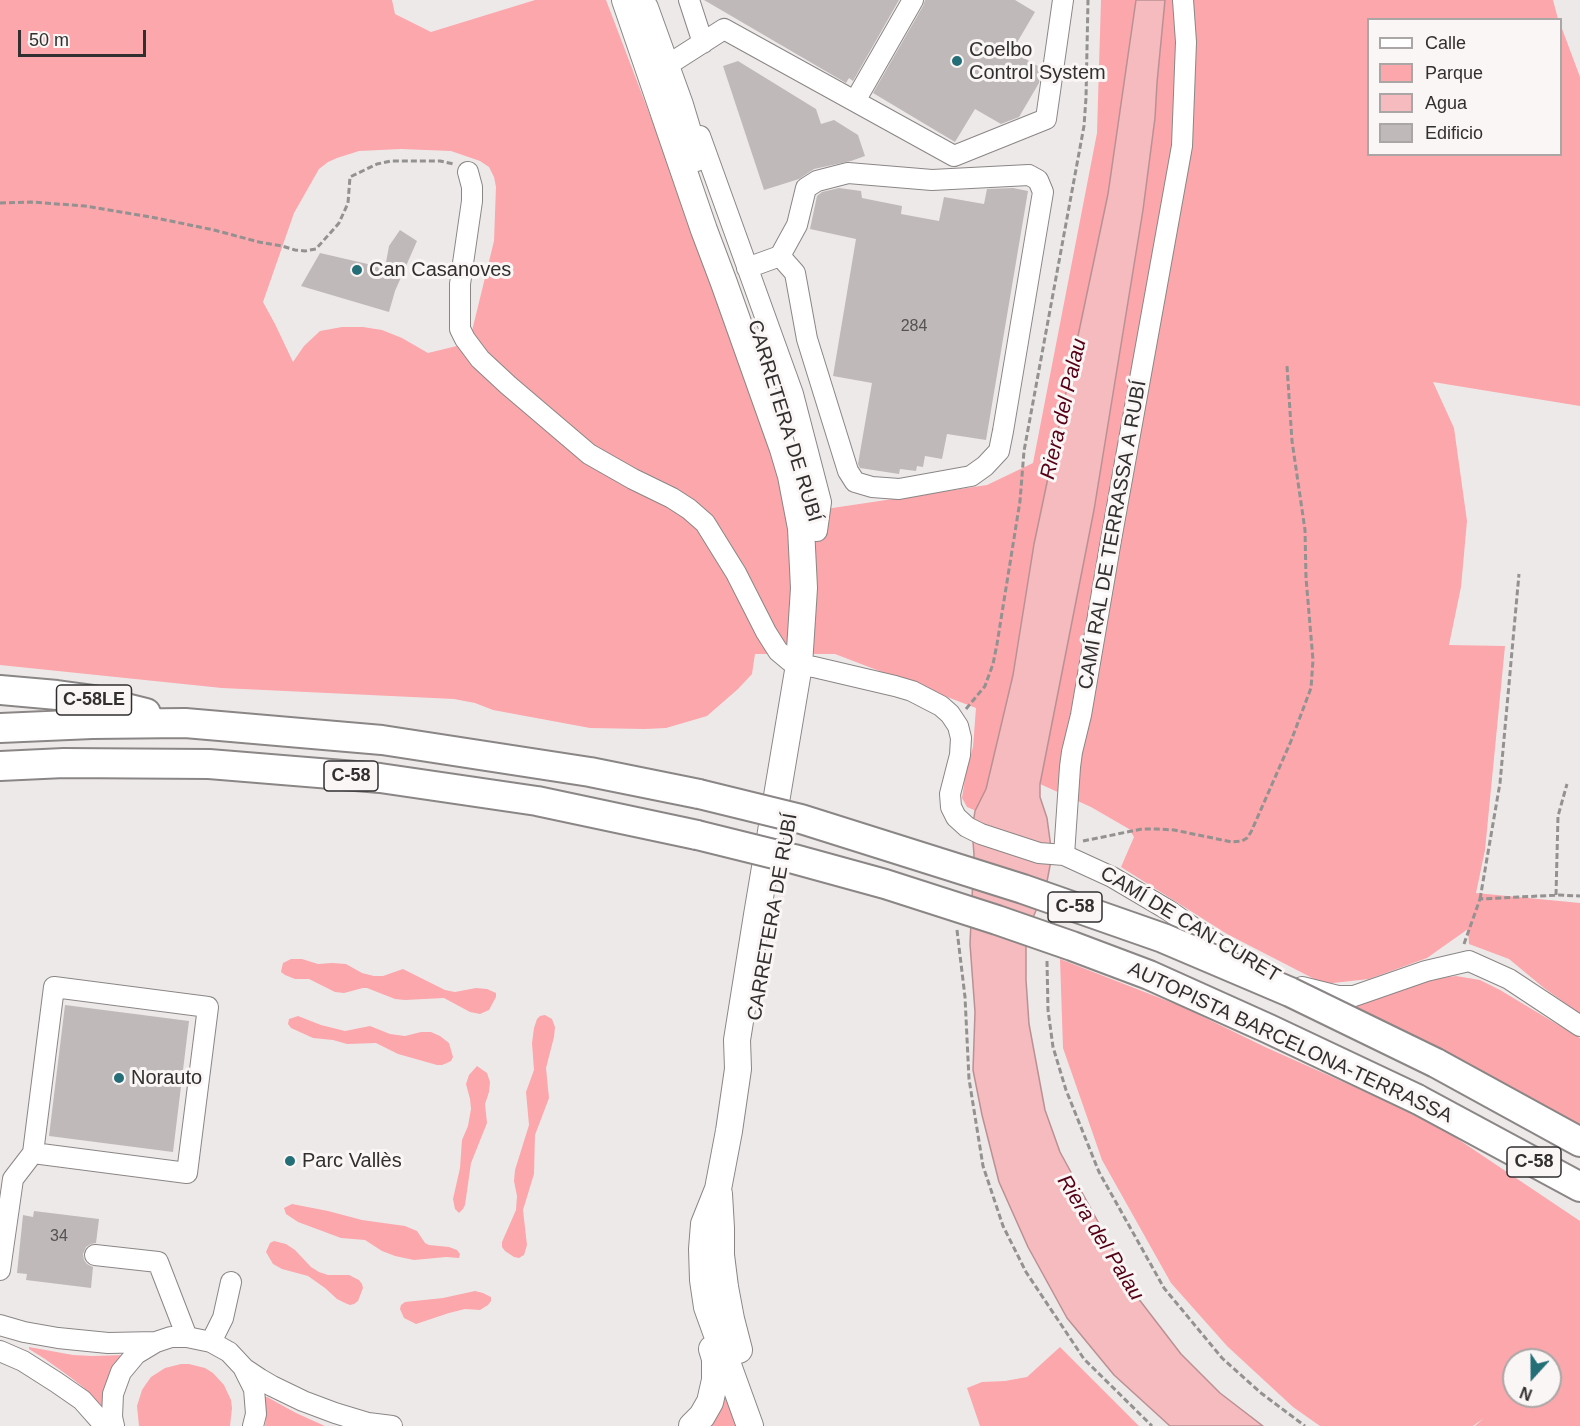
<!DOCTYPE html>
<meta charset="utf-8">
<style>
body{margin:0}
#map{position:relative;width:1580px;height:1426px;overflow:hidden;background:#eee9e9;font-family:Helvetica,sans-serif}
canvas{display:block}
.legend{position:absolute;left:1367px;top:18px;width:195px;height:138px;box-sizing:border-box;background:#fbf6f6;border:2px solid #aaa6a6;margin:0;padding:8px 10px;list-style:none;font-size:18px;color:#312f2f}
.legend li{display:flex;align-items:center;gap:12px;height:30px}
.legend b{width:30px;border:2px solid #aaa6a6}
.north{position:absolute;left:1502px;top:1348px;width:60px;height:60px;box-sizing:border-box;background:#fbf6f6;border:2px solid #aaa6a6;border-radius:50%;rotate:201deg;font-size:16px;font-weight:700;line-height:24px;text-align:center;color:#312f2f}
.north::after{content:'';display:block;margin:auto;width:21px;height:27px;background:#246e77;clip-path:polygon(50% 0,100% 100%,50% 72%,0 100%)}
.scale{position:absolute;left:18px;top:30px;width:128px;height:27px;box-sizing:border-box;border:3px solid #312f2f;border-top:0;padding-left:8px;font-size:18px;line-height:21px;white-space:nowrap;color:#312f2f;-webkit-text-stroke:4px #fbf6f6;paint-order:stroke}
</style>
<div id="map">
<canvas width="1580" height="1426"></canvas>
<ul class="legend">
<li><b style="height:8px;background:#fff"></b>Calle</li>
<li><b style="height:16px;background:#fba7ac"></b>Parque</li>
<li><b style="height:16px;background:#f5bbbe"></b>Agua</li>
<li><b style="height:16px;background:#bfb9ba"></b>Edificio</li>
</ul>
<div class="north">N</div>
<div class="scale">50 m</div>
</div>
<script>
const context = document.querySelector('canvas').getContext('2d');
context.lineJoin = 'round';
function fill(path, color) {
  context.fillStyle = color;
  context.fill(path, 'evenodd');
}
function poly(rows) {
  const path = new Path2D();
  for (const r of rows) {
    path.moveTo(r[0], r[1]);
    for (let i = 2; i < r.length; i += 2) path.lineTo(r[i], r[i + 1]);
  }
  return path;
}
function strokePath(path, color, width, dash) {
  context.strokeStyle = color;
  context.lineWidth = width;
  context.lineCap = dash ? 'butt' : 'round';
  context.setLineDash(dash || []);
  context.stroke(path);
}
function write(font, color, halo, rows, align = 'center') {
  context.font = font + ' Helvetica,sans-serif';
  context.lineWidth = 6;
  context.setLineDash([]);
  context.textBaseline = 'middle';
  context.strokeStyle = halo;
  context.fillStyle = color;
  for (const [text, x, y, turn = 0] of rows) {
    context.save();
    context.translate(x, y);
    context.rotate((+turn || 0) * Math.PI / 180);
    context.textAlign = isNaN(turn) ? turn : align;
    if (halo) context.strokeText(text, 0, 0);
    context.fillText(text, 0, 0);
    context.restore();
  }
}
fill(poly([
 [0,0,392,0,395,14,431,32,535,0,606,0,712,278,792,514,987,485,1033,463,1097,133,1101,0,1136,0,1108,194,1034,544,1013,675,981,813,967,807,962,798,966,772,973,747,976,708,835,654,755,654,752,674,738,689,707,716,666,728,645,729,590,728,493,710,475,703,454,699,222,688,0,665],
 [401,149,451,151,480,161,489,167,494,177,496,187,494,241,469,343,428,353,402,338,382,330,363,327,342,327,320,331,304,346,293,362,275,324,263,302,294,213,319,169,328,162,337,158,359,151],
 [1165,0,1553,0,1558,19,1368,20,1368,154,1560,154,1561,26,1580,77,1580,406,1433,382,1454,428,1467,521,1461,587,1449,645,1505,646,1485,850,1476,893,1580,903,1580,1014,1544,988,1509,959,1469,944,1468,929,1427,958,1369,979,1324,984,1227,934,1121,867,1134,837,1129,829,1091,807,1040,784,1094,510,1143,210,1155,118,1157,83],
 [291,959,302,959,318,964,332,963,346,964,362,973,374,976,383,976,403,969,445,990,455,992,476,988,487,989,496,993,496,997,489,1010,480,1014,470,1012,444,998,405,1000,395,999,367,988,363,988,344,993,335,992,309,979,295,979,285,975,281,972,283,963],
 [1060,959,1183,1007,1265,1047,1431,1121,1580,1221,1580,1426,1475,1426,1484,1418,1473,1426,1320,1426,1293,1407,1227,1346,1171,1283,1102,1160,1063,1048],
 [1514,1360,1550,1360,1550,1396,1514,1396],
 [1456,976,1480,980,1500,990,1580,1038,1580,1126,1352,1007,1418,981],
 [545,1015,552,1019,555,1027,554,1037,546,1068,549,1098,535,1135,534,1174,523,1210,527,1245,524,1255,519,1258,514,1257,505,1251,502,1247,502,1242,516,1210,517,1196,514,1181,515,1170,529,1125,526,1092,534,1070,532,1043,534,1028,537,1019,540,1016],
 [298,1016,321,1025,345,1031,370,1026,390,1034,405,1036,421,1032,431,1032,440,1036,449,1043,453,1057,451,1061,447,1063,442,1065,437,1065,398,1054,376,1043,347,1044,333,1040,313,1038,291,1028,288,1024,289,1019],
 [477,1066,487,1073,490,1082,489,1092,485,1104,487,1123,471,1163,465,1205,463,1209,459,1213,455,1209,453,1199,460,1168,462,1140,468,1126,471,1109,470,1099,466,1084,469,1075],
 [292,1204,328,1211,362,1220,405,1226,417,1231,425,1243,429,1245,449,1247,457,1250,460,1254,459,1258,446,1257,414,1260,395,1256,382,1251,365,1240,341,1238,298,1222,286,1214,284,1208],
 [274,1241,286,1244,295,1250,311,1267,319,1272,328,1275,349,1275,359,1280,362,1284,363,1288,358,1301,354,1304,350,1305,345,1303,337,1299,325,1288,308,1276,282,1269,273,1264,266,1252,270,1243],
 [475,1291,483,1293,491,1297,491,1301,488,1305,480,1310,465,1309,449,1313,416,1324,404,1318,400,1309,401,1305,405,1302,443,1298],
 [29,1347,73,1355,92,1356,126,1355,103,1409,83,1387,70,1377,45,1359,29,1349],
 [1060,1347,1139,1426,980,1426,967,1388,982,1382,1005,1381,1027,1377],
 [181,1364,189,1364,205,1368,213,1373,224,1385,231,1400,232,1408,230,1426,139,1426,137,1406,142,1390,146,1384,151,1377,165,1368],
 [726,1387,743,1426,704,1426],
 [265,1397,267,1397,296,1413,325,1426,265,1426,266,1418]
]), '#fba7ac');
const water = poly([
 [1136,0,1165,0,1157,83,1155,118,1143,210,1094,510,1040,784,1040,797,1047,818,1052,855,1046,887,1026,934,1026,980,1029,1024,1045,1110,1060,1152,1109,1242,1138,1298,1181,1354,1220,1393,1263,1426,1170,1426,1114,1375,1067,1318,1028,1247,999,1182,982,1115,973,1070,975,1012,970,944,974,854,972,830,975,811,986,789,1013,675,1034,544,1108,194,1136,0]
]);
fill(water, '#f5bbbe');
strokePath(water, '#ba9193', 1.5);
fill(poly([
 [704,0,899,0,853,81,849,78,846,83],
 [925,0,1015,0,1035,12,1012,51,1041,68,1039,83,1019,117,1001,124,975,109,955,142,873,93,923,6],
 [738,61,816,109,821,124,834,120,858,135,865,156,851,161,814,169,799,179,764,190,723,66],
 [839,188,861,191,862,198,902,206,901,214,939,221,944,197,984,204,987,189,1013,188,1028,191,986,440,947,434,942,459,925,456,923,467,917,466,916,471,900,469,899,474,860,468,858,464,872,383,833,376,856,239,810,229,817,196,822,192],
 [400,230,417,241,395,291,389,312,301,286,320,253,385,268,389,246],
 [65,1005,189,1021,173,1152,49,1136],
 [34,1211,99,1219,96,1243,91,1244,86,1247,83,1254,84,1260,87,1264,93,1267,91,1288,26,1280,27,1274,17,1273,23,1215,33,1217]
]), '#bfb9ba');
const minor = poly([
 [689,0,703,43],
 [674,61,724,29,954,156,1046,119,1063,0],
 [855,101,913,0],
 [700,136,793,394,821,502,817,531],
 [468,172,472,187,472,201,460,284,460,329,465,339,480,359,508,385,589,454,633,479,672,498,689,509,705,523,736,573,766,632,778,651,790,661,799,665,814,667,895,686,912,691,941,706,950,714,958,726,961,738,960,755,950,794,951,807,956,817,967,827,981,834,1039,853,1064,855,1070,767,1072,752,1081,715,1111,540,1182,146,1186,42,1183,0],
 [747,268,780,256,795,273,807,339,848,471,855,482,872,487,899,489,971,476,985,466,999,451,1003,431,1043,192,1038,180,1029,175,932,180,848,173,817,181,806,188,797,225,780,256],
 [1064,855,1112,877,1168,910,1218,945,1246,961],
 [54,987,208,1007,187,1173,33,1153,54,987],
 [1302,987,1338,996,1354,996,1426,971,1469,961,1509,979,1580,1026],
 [95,1255,158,1262,187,1337],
 [0,1270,13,1179,33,1153],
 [0,1325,24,1332,58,1338,108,1343,156,1342],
 [211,1342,223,1318,231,1282],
 [0,1351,23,1361,56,1382,82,1400,105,1426],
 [245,1369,260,1379,272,1386,303,1401,335,1413,368,1423,392,1426],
 [114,1426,112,1417,113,1394,121,1372,136,1354,156,1342,171,1337,187,1337,211,1342,229,1352,243,1367,254,1389,256,1414,253,1426]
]);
const major = poly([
 [625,0,704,230,724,283,783,449,791,476,801,528,804,588,799,665,757,915,737,1040,738,1069,729,1131,718,1189,704,1224,702,1249,703,1280,707,1307,750,1426],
 [645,8,680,105,696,158],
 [719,1194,721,1228,721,1255,725,1287,731,1319,739,1350],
 [692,1426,702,1416,710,1402,715,1380,715,1359,712,1349]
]);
const highway = poly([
 [0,690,57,695,94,700,146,713],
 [0,728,92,724,185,723,382,740,590,772,699,794],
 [0,766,64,763,209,764,380,778,537,801,697,835],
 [1436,1063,1580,1142],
 [1417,1099,1580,1187]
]);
strokePath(minor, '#8b8686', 22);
strokePath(major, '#8b8686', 28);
strokePath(highway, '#8b8686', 32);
strokePath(poly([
 [0,203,31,202,85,206,156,218,214,230,259,242,282,246,295,250,305,251,316,249,339,223,348,203,350,177,377,164,391,161,440,161,454,164],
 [966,709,985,686,993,664,997,644,1020,501,1024,451,1084,126,1086,98,1088,0],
 [1083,841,1142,829,1157,829,1174,830,1232,842,1242,841,1247,838,1251,832,1291,741,1311,688,1313,660,1306,578,1305,530,1292,441,1287,366],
 [1556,895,1558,816,1567,784],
 [1480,899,1500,783,1519,574],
 [957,930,965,997,969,1079,983,1166,1003,1226,1026,1272,1084,1359,1152,1426],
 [1464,944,1480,899,1559,895,1580,896],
 [1047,961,1048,1010,1053,1047,1066,1090,1099,1172,1164,1288,1222,1358,1261,1393,1305,1426]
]), '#949191', 3, [6, 3]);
strokePath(minor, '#fff', 20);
strokePath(major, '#fff', 26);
strokePath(highway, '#fff', 28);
const highwayBridge = poly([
 [699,794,801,819,1023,889,1163,938,1290,992,1436,1063],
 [697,835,794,859,885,884,997,920,1072,946,1149,975,1269,1029,1417,1099]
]);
strokePath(highwayBridge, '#8b8686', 32, []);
strokePath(highwayBridge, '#fff', 28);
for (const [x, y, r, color] of [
 [957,61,6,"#246e77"],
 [357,270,6,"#246e77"],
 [119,1078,6,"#246e77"],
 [290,1161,6,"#246e77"]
]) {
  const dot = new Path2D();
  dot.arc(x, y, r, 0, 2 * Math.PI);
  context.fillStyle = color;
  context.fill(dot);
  strokePath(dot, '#fbf6f6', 2);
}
write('16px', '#545252', null, [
 ["284",914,327],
 ["34",59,1237]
]);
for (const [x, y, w] of [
 [94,700,75],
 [351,776,54],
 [1075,907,54],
 [1534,1162,54]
]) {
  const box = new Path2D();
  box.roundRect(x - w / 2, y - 15, w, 30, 4.5);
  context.fillStyle = '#fbf6f6';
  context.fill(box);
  strokePath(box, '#312f2f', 1.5);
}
write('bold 18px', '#312f2f', null, [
 ["C-58LE",94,700],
 ["C-58",351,776],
 ["C-58",1075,907],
 ["C-58",1534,1162]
]);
write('20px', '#312f2f', '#fbf6f6', [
 ["Coelbo",969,50],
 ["Control System",969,73],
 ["Can Casanoves",369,270],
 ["Norauto",131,1078],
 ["Parc Vallès",302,1161]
], 'left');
write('20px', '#312f2f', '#fbf6f6', [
 ["CARRETERA DE RUBÍ",784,421,73],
 ["CAMÍ RAL DE TERRASSA A RUBÍ",1113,535,-80],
 ["CARRETERA DE RUBÍ",773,917,-80],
 ["CAMÍ DE CAN CURET",1190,925,31],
 ["AUTOPISTA BARCELONA-TERRASSA",1290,1043,25]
]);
write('italic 21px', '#540116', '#fbf6f6', [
 ["Riera del Palau",1064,409,-77],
 ["Riera del Palau",1100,1238,58]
]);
</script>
